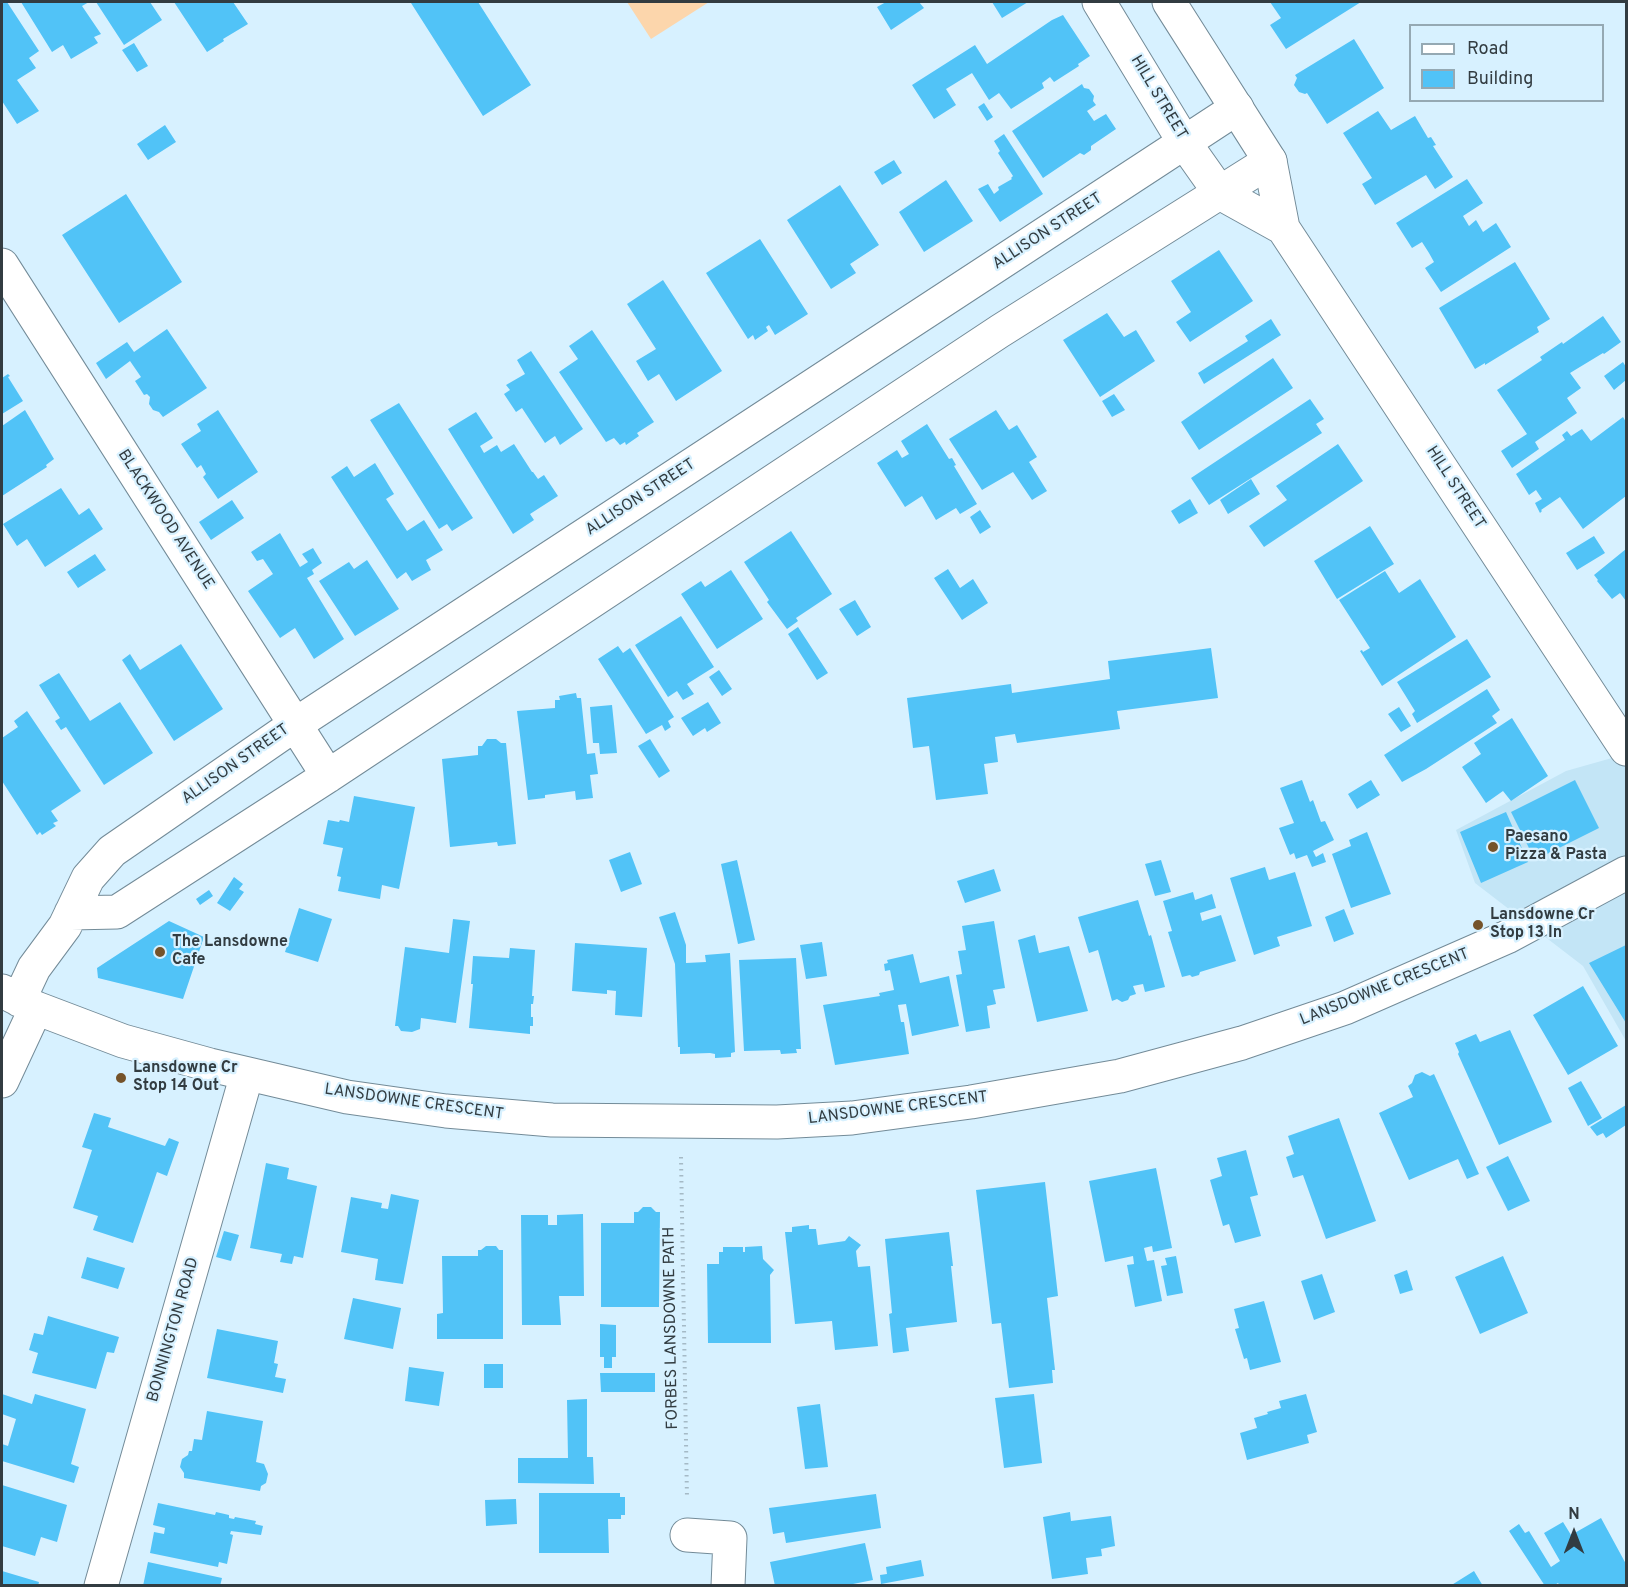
<!DOCTYPE html>
<style>
body{margin:0}
#map{position:relative;width:1628px;height:1587px;overflow:hidden;background:#d7f1ff;font-family:Overpass,sans-serif}
canvas{display:block}
.frame{position:absolute;inset:0;border:3px solid #323c41;pointer-events:none}
.legend{position:absolute;left:1409px;top:24px;width:195px;height:78px;box-sizing:border-box;background:#d7f1ff;border:2px solid #95a9b3;margin:0;padding:8px 10px;list-style:none;font-size:18px;color:#323c41}
.legend li{display:flex;align-items:center;gap:12px;height:30px}
.legend b{width:30px;border:2px solid #95a9b3}
.north{position:absolute;left:1544px;top:1503px;width:60px;height:60px;-webkit-text-stroke:4px #d7f1ff;paint-order:stroke;rotate:0deg;font-size:16px;font-weight:700;line-height:24px;text-align:center;color:#323c41}
.north::after{content:'';display:block;margin:auto;width:21px;height:27px;background:#323c41;clip-path:polygon(50% 0,100% 100%,50% 72%,0 100%)}
</style>
<div id="map">
<canvas width="1628" height="1587"></canvas>
<div class="frame"></div>
<ul class="legend">
<li><b style="height:8px;background:#fff"></b>Road</li>
<li><b style="height:16px;background:#51c3f7"></b>Building</li>
</ul>
<div class="north">N</div>
</div>
<script>
const context = document.querySelector('canvas').getContext('2d');
context.lineJoin = 'round';
function fill(path, color) {
  context.fillStyle = color;
  context.fill(path, 'evenodd');
}
function poly(rows) {
  const path = new Path2D();
  for (const r of rows) {
    path.moveTo(r[0], r[1]);
    for (let i = 2; i < r.length; i += 2) path.lineTo(r[i], r[i + 1]);
  }
  return path;
}
function strokePath(path, color, width, dash) {
  context.strokeStyle = color;
  context.lineWidth = width;
  context.lineCap = dash ? 'butt' : 'round';
  context.setLineDash(dash || []);
  context.stroke(path);
}
function write(font, color, halo, rows, align = 'center') {
  context.font = font + ' Overpass,sans-serif';
  context.lineWidth = 4.5;
  context.setLineDash([]);
  context.textBaseline = 'middle';
  context.strokeStyle = halo;
  context.fillStyle = color;
  for (const [text, x, y, turn = 0] of rows) {
    context.save();
    context.translate(x, y);
    context.rotate((+turn || 0) * Math.PI / 180);
    context.textAlign = isNaN(turn) ? turn : align;
    if (halo) context.strokeText(text, 0, 0);
    context.fillText(text, 0, 0);
    context.restore();
  }
}
fill(poly([
 [1626,754,1626,1041,1583,966,1475,883,1456,830,1566,771]
]), '#c3e5f6');
fill(poly([
 [627,2,709,2,651,39]
]), '#fcd6ac');
fill(poly([
 [2,2,7,2,39,51,29,58,36,68,17,80,39,111,17,124,2,101],
 [21,2,89,2,82,6,101,34,94,37,98,43,71,59,63,45,52,52],
 [96,2,150,2,162,20,124,45],
 [174,2,233,2,248,24,223,39,224,41,207,52],
 [414,2,478,2,531,85,483,116,411,3],
 [886,2,919,2,924,8,891,30,877,7],
 [992,2,1028,2,1002,18],
 [1270,2,1361,2,1286,49,1270,25,1281,18],
 [1063,15,1090,56,1078,64,1079,66,1054,82,1050,77,1042,83,1044,88,1011,109,999,93,989,100,972,73,946,89,956,105,934,119,912,85,975,45,987,64,1052,20],
 [1354,39,1384,88,1327,124,1307,93,1305,94,1299,92,1294,85,1297,78,1295,75],
 [134,43,148,66,137,72,122,50],
 [1082,84,1084,88,1089,89,1094,96,1093,101,1096,105,1087,111,1094,121,1106,114,1116,129,1091,146,1091,150,1084,155,1080,153,1043,178,1012,131],
 [984,103,993,117,987,121,978,107],
 [1378,111,1391,130,1415,116,1428,138,1431,137,1436,145,1433,146,1453,177,1435,189,1426,175,1375,205,1362,184,1372,178,1343,133],
 [165,125,176,142,148,160,137,144],
 [1004,134,1043,194,1000,222,978,189,988,184,994,194,999,190,998,187,1012,179,1011,178,1013,176,998,153,1000,151,994,141],
 [894,160,902,173,882,185,874,172],
 [1467,179,1483,203,1463,216,1469,226,1476,220,1483,232,1496,223,1511,247,1441,292,1425,268,1434,262,1429,253,1422,242,1412,248,1396,223],
 [946,180,973,221,924,252,899,212],
 [840,185,879,245,850,264,856,273,831,289,787,220],
 [126,194,182,282,119,323,62,235],
 [760,239,808,314,775,335,769,325,766,327,768,331,755,340,753,335,748,339,706,273],
 [1219,250,1253,301,1190,342,1176,322,1191,312,1171,281],
 [1515,262,1550,319,1537,327,1539,332,1485,365,1485,363,1475,369,1439,308],
 [663,280,722,371,676,401,659,374,648,381,636,361,656,349,627,304],
 [1107,313,1124,337,1136,330,1155,361,1100,397,1063,340],
 [1603,316,1621,342,1604,354,1603,353,1570,373,1581,388,1567,398,1577,413,1535,442,1539,449,1512,468,1501,451,1527,434,1497,390,1542,360,1540,357,1562,342,1563,344],
 [1271,319,1281,335,1204,384,1198,373,1248,341,1245,336],
 [167,329,207,388,163,417,159,412,153,410,149,404,150,397,147,394,144,395,135,381,141,377,130,361,106,379,96,363,127,342,134,352],
 [592,330,654,422,637,433,639,436,626,445,625,442,620,445,614,438,606,442,559,372,578,359,569,346],
 [531,351,583,429,560,445,555,436,545,443,522,408,516,412,504,394,510,390,506,385,525,374,517,360],
 [1273,358,1293,388,1199,450,1181,422],
 [1623,362,1626,367,1626,380,1614,390,1604,376],
 [8,374,10,376,8,377,23,401,2,414,2,378],
 [1114,394,1125,410,1112,417,1102,401],
 [1310,399,1324,419,1316,424,1322,433,1209,505,1191,478],
 [399,403,473,518,452,531,447,524,439,529,370,420],
 [25,410,54,459,46,465,47,467,2,496,2,426],
 [218,410,258,472,218,499,203,477,206,474,201,465,197,468,181,444,201,431,197,424],
 [996,410,1009,430,1017,425,1037,457,1029,462,1047,491,1032,500,1013,472,982,490,949,439],
 [476,412,493,438,480,446,484,453,497,445,501,452,514,444,532,472,533,472,538,479,544,475,558,496,530,514,534,520,513,534,448,429],
 [1623,417,1626,422,1626,496,1583,529,1560,497,1541,510,1542,511,1540,513,1535,503,1542,499,1536,490,1529,495,1516,474,1565,440,1562,435,1567,431,1571,436,1582,429,1591,441],
 [927,424,949,459,952,458,956,465,954,466,977,504,960,514,956,508,936,520,922,496,905,507,877,463,897,450,902,458,909,454,901,441],
 [1338,444,1363,481,1264,547,1249,526,1287,500,1276,486],
 [375,463,394,494,386,499,407,531,424,520,443,550,426,560,431,570,412,581,406,572,397,579,331,477,347,466,354,477],
 [1251,479,1260,494,1228,514,1220,500],
 [61,488,79,515,89,508,103,529,45,567,27,539,17,546,3,524],
 [1190,499,1198,513,1179,524,1171,511],
 [232,500,244,518,211,540,199,522],
 [980,510,991,527,980,534,970,517],
 [1370,526,1394,564,1337,599,1314,561],
 [791,531,832,594,796,618,798,621,787,629,767,602,769,600,744,562],
 [280,533,300,567,308,562,302,554,313,548,322,563,312,570,314,574,307,578,344,639,314,659,295,628,280,638,248,591,273,574,263,559,257,561,251,552],
 [1594,536,1605,553,1577,570,1566,553],
 [1626,549,1626,601,1620,593,1612,599,1597,581,1598,580,1594,575],
 [95,554,106,570,78,588,67,572],
 [367,560,399,609,355,636,319,581,349,562,354,569],
 [948,569,960,588,973,579,988,603,962,620,934,578],
 [731,570,763,619,717,649,681,594,701,581,705,587],
 [1385,571,1399,593,1420,579,1456,637,1382,686,1360,651,1362,650,1363,652,1370,648,1339,600],
 [855,600,871,627,857,636,839,609],
 [681,616,714,667,687,684,694,694,683,700,677,691,668,697,635,645],
 [798,627,828,673,817,680,788,634],
 [1467,639,1491,677,1417,723,1412,714,1415,711,1397,682],
 [181,644,223,709,174,741,122,660,130,654,140,670],
 [618,646,623,653,630,648,674,717,668,721,671,727,665,731,662,725,646,734,598,659],
 [1211,648,1218,698,1117,711,1120,729,1017,743,1015,734,995,737,998,762,984,764,988,794,936,800,929,746,913,748,907,698,1011,684,1012,693,1110,679,1108,661],
 [719,670,732,689,722,696,709,677],
 [59,673,90,721,120,702,153,753,104,785,66,727,61,730,55,721,60,718,39,685],
 [1487,689,1500,710,1492,716,1497,723,1426,769,1402,782,1384,755],
 [576,693,577,698,581,698,587,754,595,753,598,774,590,775,593,798,576,800,575,791,545,795,545,798,528,800,517,711,555,708,555,700,560,700,559,696],
 [708,702,721,723,707,732,705,728,693,736,681,718],
 [612,705,617,753,600,754,599,743,593,743,590,707],
 [1399,707,1411,726,1401,732,1388,714],
 [27,711,81,791,51,811,58,821,53,823,56,826,42,835,40,832,37,835,2,781,2,738,18,727,14,721],
 [1512,718,1548,776,1511,801,1503,791,1486,803,1462,767,1481,754,1474,743],
 [487,739,496,739,501,743,506,743,516,844,498,846,497,842,450,847,442,759,478,755,478,746,482,746],
 [650,739,670,771,659,778,638,746],
 [1302,780,1310,802,1313,800,1321,822,1325,821,1334,840,1313,851,1316,857,1323,853,1326,862,1312,867,1307,855,1296,859,1294,853,1290,855,1279,828,1294,823,1280,788],
 [1371,780,1380,795,1357,809,1348,794],
 [1575,780,1599,828,1535,860,1511,812],
 [354,796,415,807,399,889,382,885,380,899,338,891,341,877,337,876,343,848,323,844,328,820,339,822,340,820,349,822],
 [1506,812,1528,862,1481,883,1460,832],
 [1367,832,1391,894,1351,908,1332,854,1351,846,1349,840],
 [630,852,642,884,621,892,609,860],
 [737,860,755,940,738,944,721,864],
 [1161,860,1171,892,1155,896,1145,864],
 [1265,867,1269,880,1295,872,1312,926,1277,937,1280,946,1254,955,1230,878],
 [994,869,1001,891,965,903,957,881],
 [234,877,243,884,239,889,244,892,230,911,217,903],
 [209,890,213,896,200,905,196,899],
 [1193,892,1195,900,1212,894,1216,908,1200,913,1202,921,1221,915,1236,961,1200,972,1199,975,1192,977,1190,975,1182,977,1168,932,1172,931,1163,901],
 [1138,900,1149,936,1151,935,1165,987,1145,992,1143,984,1133,986,1136,994,1130,996,1128,1000,1122,1002,1117,999,1112,1001,1098,950,1089,953,1078,917],
 [299,908,332,919,318,962,285,952],
 [1344,909,1354,934,1334,942,1325,917],
 [675,912,686,945,686,963,706,962,705,955,730,953,735,1052,731,1053,731,1057,715,1058,715,1054,710,1053,680,1054,680,1047,678,1047,675,964,659,917],
 [453,919,470,921,456,1023,421,1018,420,1029,412,1032,401,1031,398,1026,395,1026,405,947,449,953],
 [169,921,204,937,183,999,98,978,97,968],
 [994,921,1005,988,993,990,996,1004,987,1006,990,1028,966,1032,956,975,962,974,958,951,966,950,962,926],
 [1035,935,1039,953,1069,946,1088,1011,1037,1022,1018,940],
 [822,942,827,976,806,979,800,945],
 [575,943,647,948,642,1017,615,1015,616,991,607,990,607,994,572,991],
 [1626,945,1626,1023,1589,963],
 [510,948,535,950,532,996,534,996,533,1004,531,1004,531,1017,533,1017,533,1026,530,1026,530,1034,469,1028,473,984,471,984,473,956,509,958],
 [913,954,920,983,949,976,959,1026,912,1036,906,1004,898,1005,901,1022,904,1022,909,1054,835,1065,823,1005,880,996,879,993,894,990,890,970,885,971,884,964,888,963,887,960],
 [796,958,801,1049,796,1049,797,1053,781,1054,780,1050,744,1051,739,960],
 [1583,986,1618,1046,1568,1075,1533,1015],
 [1510,1030,1552,1122,1499,1145,1458,1054,1459,1052,1455,1043,1476,1034,1480,1042],
 [1422,1072,1430,1076,1434,1074,1479,1174,1467,1179,1458,1159,1409,1180,1379,1113,1413,1097,1408,1086,1412,1083,1415,1075],
 [1581,1081,1602,1118,1588,1126,1568,1088],
 [1626,1105,1626,1125,1606,1138,1603,1133,1597,1136,1590,1127],
 [94,1113,111,1118,108,1127,165,1146,169,1138,179,1142,167,1176,157,1172,133,1243,93,1230,98,1216,73,1208,92,1150,82,1147],
 [1339,1118,1376,1221,1326,1239,1303,1175,1293,1178,1286,1157,1294,1154,1288,1136],
 [1246,1150,1258,1195,1250,1197,1261,1236,1235,1243,1229,1224,1223,1226,1210,1180,1222,1176,1217,1158],
 [1508,1156,1530,1201,1508,1211,1486,1167],
 [266,1163,289,1168,287,1179,317,1186,303,1258,294,1256,292,1264,280,1262,282,1254,250,1248],
 [1156,1168,1172,1248,1153,1252,1152,1246,1144,1248,1147,1261,1154,1260,1162,1301,1135,1307,1127,1265,1134,1264,1133,1256,1105,1262,1089,1181],
 [1045,1182,1058,1296,1047,1298,1055,1370,1052,1370,1053,1383,1009,1388,1001,1323,992,1324,976,1190],
 [391,1194,419,1200,403,1284,375,1280,378,1259,341,1252,351,1197,382,1203,381,1208,388,1209],
 [643,1207,651,1207,656,1212,660,1212,659,1307,601,1307,601,1223,634,1223,634,1212,638,1212],
 [583,1214,584,1296,559,1296,561,1325,522,1325,521,1215,548,1215,548,1225,557,1225,557,1215],
 [809,1225,809,1229,816,1229,818,1245,845,1241,849,1236,861,1245,856,1251,858,1267,870,1266,878,1346,835,1350,832,1321,795,1324,785,1232,792,1232,792,1227],
 [224,1231,239,1235,231,1261,216,1257],
 [949,1232,953,1266,951,1266,957,1322,906,1328,909,1351,893,1353,889,1314,892,1313,885,1239],
 [486,1246,496,1246,499,1250,503,1250,503,1339,437,1339,437,1314,443,1313,442,1256,478,1256,478,1250,481,1250],
 [762,1246,763,1259,774,1270,770,1275,771,1343,708,1343,707,1264,719,1264,719,1252,723,1252,723,1247,743,1247,743,1252,745,1252,745,1247],
 [1176,1256,1183,1293,1167,1296,1161,1266,1167,1265,1165,1258],
 [1503,1256,1528,1313,1480,1334,1455,1277],
 [87,1257,125,1268,118,1289,81,1278],
 [1407,1270,1413,1290,1400,1294,1394,1275],
 [1322,1274,1335,1312,1314,1320,1301,1281],
 [353,1298,401,1308,393,1349,344,1339],
 [1264,1301,1281,1362,1250,1370,1247,1358,1244,1359,1235,1329,1239,1328,1234,1309],
 [48,1316,119,1337,114,1353,107,1352,96,1389,32,1373,38,1353,29,1350,34,1333,43,1335],
 [600,1324,616,1325,616,1357,612,1357,612,1368,604,1368,604,1357,600,1357],
 [217,1329,278,1341,274,1363,278,1364,275,1377,286,1379,283,1393,207,1378],
 [484,1364,503,1364,503,1388,484,1388],
 [409,1367,444,1372,439,1406,405,1401],
 [600,1373,655,1373,655,1392,601,1392],
 [2,1394,32,1404,35,1394,86,1409,71,1464,79,1467,74,1483,2,1461,2,1444,8,1446,16,1419,2,1414],
 [1034,1394,1042,1463,1004,1468,995,1398],
 [1306,1394,1317,1432,1307,1435,1309,1443,1247,1460,1240,1433,1257,1428,1254,1418,1268,1414,1267,1412,1281,1408,1279,1401],
 [587,1399,587,1457,593,1457,594,1484,518,1483,518,1458,568,1458,567,1400],
 [820,1404,828,1467,805,1469,797,1407],
 [207,1411,263,1421,256,1462,264,1464,268,1474,266,1483,261,1486,260,1491,184,1478,184,1473,180,1467,182,1459,188,1455,189,1451,192,1451,194,1439,202,1440],
 [2,1485,67,1505,57,1542,41,1537,35,1556,2,1546],
 [539,1493,620,1493,620,1497,625,1497,625,1515,621,1515,621,1519,608,1519,609,1553,539,1553],
 [876,1494,881,1528,786,1543,784,1532,773,1534,769,1508],
 [516,1499,517,1524,486,1526,485,1500],
 [158,1503,215,1515,216,1512,229,1515,229,1518,234,1519,235,1517,256,1521,255,1524,263,1526,261,1535,231,1531,230,1534,233,1535,227,1564,219,1562,218,1567,150,1553,154,1532,164,1534,165,1528,153,1525],
 [1070,1512,1071,1521,1111,1516,1115,1546,1101,1549,1102,1556,1086,1558,1088,1574,1052,1579,1043,1517],
 [1601,1518,1626,1564,1626,1586,1560,1586,1558,1583,1553,1586,1545,1586,1509,1531,1519,1524,1525,1533,1529,1531,1551,1567,1560,1561,1544,1533,1563,1522,1571,1535],
 [865,1543,873,1580,843,1586,775,1586,770,1562],
 [921,1560,924,1576,881,1584,880,1575,887,1574,886,1567],
 [148,1562,222,1578,220,1586,143,1586],
 [2,1571,39,1582,38,1586,2,1586],
 [1474,1571,1483,1586,1450,1586]
]), '#51c3f7');
const street = poly([
 [2,265,328,776],
 [71,913,117,912,328,776,1000,331,1270,161],
 [2,991,36,1008,123,1041,210,1065,347,1097,446,1111,552,1120,777,1122,852,1118,971,1102,1120,1076,1242,1043,1345,1008,1507,937,1626,873],
 [19,1000,34,968,65,926,88,878,112,851,296,724,1237,108],
 [2,1081,36,1008],
 [687,1535,730,1538,728,1586],
 [101,1586,247,1074]
]);
const secondary = poly([
 [1099,2,1184,142,1220,193,1283,228],
 [1169,2,1270,161,1283,228,1626,749]
]);
strokePath(street, '#738b98', 35);
strokePath(secondary, '#738b98', 35);
strokePath(poly([
 [681,1157,687,1498]
]), '#a5bac6', 4, [1.5, 4.5]);
strokePath(street, '#fff', 33);
strokePath(secondary, '#fff', 33);
for (const [x, y, r, color] of [
 [1493,847,6,"#75532a"],
 [1478,925,6,"#75532a"],
 [160,952,6,"#75532a"],
 [121,1078,6,"#75532a"]
]) {
  const dot = new Path2D();
  dot.arc(x, y, r, 0, 2 * Math.PI);
  context.fillStyle = color;
  context.fill(dot);
  strokePath(dot, '#d7f1ff', 2);
}
write('16px', '#323c41', '#d7f1ff', [
 ["HILL STREET",1158,98,59],
 ["ALLISON STREET",1048,232,-33],
 ["HILL STREET",1455,488,57],
 ["ALLISON STREET",641,498,-33],
 ["BLACKWOOD AVENUE",165,520,57],
 ["ALLISON STREET",236,765,-35],
 ["LANSDOWNE CRESCENT",1385,988,-22],
 ["LANSDOWNE CRESCENT",414,1103,8],
 ["LANSDOWNE CRESCENT",898,1109,-7],
 ["FORBES LANSDOWNE PATH",672,1328,-91],
 ["BONNINGTON ROAD",174,1330,-74]
]);
write('bold 16px', '#323c41', '#d7f1ff', [
 ["Paesano",1505,838],
 ["Pizza & Pasta",1505,856],
 ["Lansdowne Cr",1490,916],
 ["Stop 13 In",1490,934],
 ["The Lansdowne",172,943],
 ["Cafe",172,961],
 ["Lansdowne Cr",133,1069],
 ["Stop 14 Out",133,1087]
], 'left');
</script>
